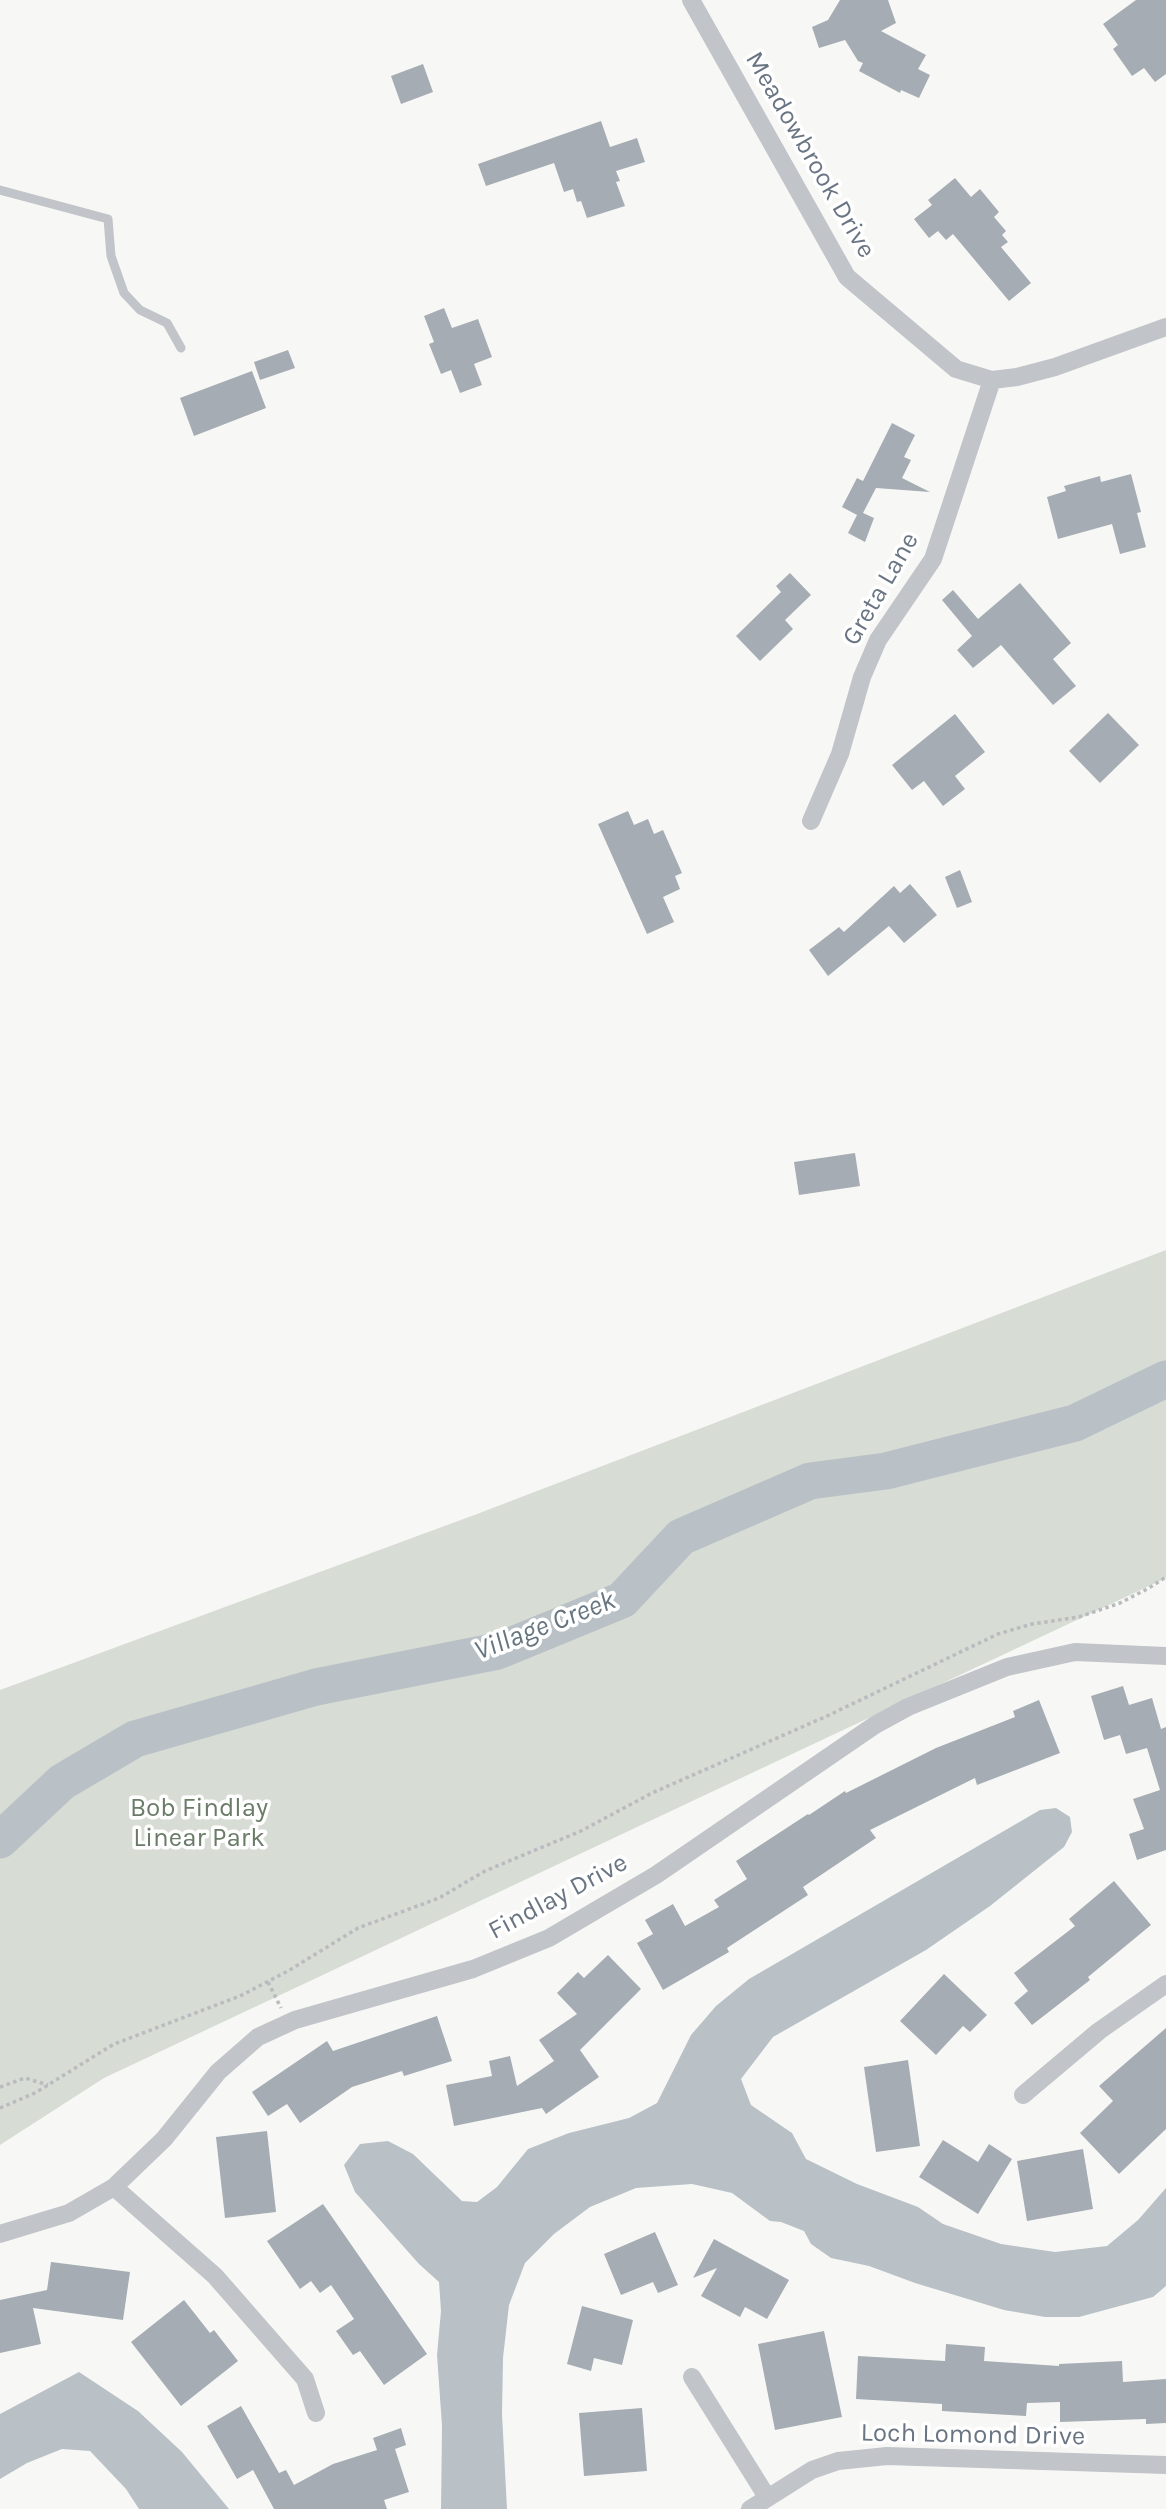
<!DOCTYPE html>
<style>
body{margin:0}
canvas{display:block;background:#f7f8f5}
</style>
<canvas width="1166" height="2509"></canvas>
<script>
const context = document.querySelector('canvas').getContext('2d');
context.lineJoin = 'round';
function fill(path, color) {
  context.fillStyle = color;
  context.fill(path, 'evenodd');
}
function poly(rows) {
  const path = new Path2D();
  for (const r of rows) {
    path.moveTo(r[0], r[1]);
    for (let i = 2; i < r.length; i += 2) path.lineTo(r[i], r[i + 1]);
  }
  return path;
}
function strokePath(path, color, width, dash) {
  context.strokeStyle = color;
  context.lineWidth = width;
  context.lineCap = dash ? 'butt' : 'round';
  context.setLineDash(dash || []);
  context.stroke(path);
}
function write(font, color, halo, rows, align = 'center') {
  context.font = font + ' Karla,sans-serif';
  context.lineWidth = 7;
  context.setLineDash([]);
  context.textBaseline = 'middle';
  context.strokeStyle = halo;
  context.fillStyle = color;
  for (const [text, x, y, turn = 0] of rows) {
    context.save();
    context.translate(x, y);
    context.rotate((+turn || 0) * Math.PI / 180);
    context.textAlign = isNaN(turn) ? turn : align;
    if (halo) context.strokeText(text, 0, 0);
    context.fillText(text, 0, 0);
    context.restore();
  }
}
fill(poly([
 [1166,1250,1166,1578,104,2078,0,2145,0,1690,477,1514]
]), '#d7dcd5');
fill(poly([
 [1056,1808,1070,1817,1072,1832,1064,1847,990,1906,926,1950,773,2037,741,2079,751,2105,792,2133,806,2159,857,2184,918,2207,943,2224,1001,2244,1055,2252,1107,2246,1138,2220,1166,2188,1166,2286,1153,2297,1079,2317,1045,2317,1004,2310,915,2283,869,2266,831,2258,811,2244,804,2231,781,2222,770,2221,732,2193,692,2184,636,2188,590,2207,554,2234,525,2263,509,2305,503,2358,502,2414,507,2509,441,2509,442,2426,437,2355,441,2311,439,2282,419,2264,355,2192,344,2165,360,2144,388,2141,413,2154,462,2201,477,2202,497,2187,528,2149,569,2133,629,2118,657,2103,691,2035,716,2006,749,1979,1040,1810],
 [79,2372,138,2411,182,2452,229,2509,139,2509,126,2489,90,2451,62,2449,27,2463,0,2479,0,2414]
]), '#b9c1c7');
strokePath(poly([
 [0,1840,62,1782,135,1739,316,1687,498,1651,622,1600,681,1537,810,1481,886,1471,1075,1423,1166,1379]
]), '#b9c1c7', 37);
fill(poly([
 [840,0,888,0,896,23,881,31,926,55,918,69,930,75,919,98,901,90,900,93,859,71,863,63,858,61,845,40,819,48,812,27,828,20],
 [1136,0,1166,0,1166,74,1155,82,1144,68,1132,76,1113,49,1118,45,1103,24],
 [423,64,433,92,401,104,391,76],
 [601,121,610,147,637,138,645,162,616,171,620,181,616,182,625,206,587,218,581,201,577,202,573,189,564,192,554,163,486,186,478,164],
 [955,178,971,197,980,189,999,212,994,217,1006,231,1002,235,1008,242,1001,247,1031,283,1009,301,953,234,946,240,938,231,929,238,914,219,932,205,928,200],
 [444,308,452,328,478,319,492,357,474,364,482,385,460,393,451,370,441,374,429,344,434,342,424,316],
 [288,350,295,368,260,380,254,362],
 [252,371,266,408,194,436,180,398],
 [892,423,915,435,904,457,911,460,902,478,930,492,876,488,863,513,874,518,865,542,848,533,857,515,842,507,857,478,863,481],
 [1131,474,1141,512,1137,513,1146,547,1120,554,1112,524,1058,539,1047,497,1066,491,1064,486,1100,476,1101,482],
 [790,573,811,595,785,620,793,629,760,661,736,636,781,592,776,586],
 [1020,583,1071,643,1053,659,1076,686,1053,705,1001,645,973,668,957,650,972,636,942,600,953,590,978,619],
 [1108,713,1139,745,1100,783,1069,751],
 [955,714,985,752,955,776,965,789,943,806,924,781,912,790,892,765],
 [628,811,634,825,648,819,654,834,663,830,682,873,675,876,680,889,663,897,674,922,647,934,598,824],
 [960,870,972,902,957,908,945,877],
 [910,884,937,915,904,943,889,926,828,976,809,950,839,927,844,932,894,886,900,893],
 [855,1153,860,1186,799,1195,794,1162],
 [1123,1686,1129,1705,1152,1698,1161,1729,1166,1727,1166,1850,1137,1860,1129,1834,1144,1829,1133,1799,1160,1790,1147,1748,1126,1754,1120,1735,1104,1740,1091,1696],
 [1039,1700,1060,1753,977,1785,975,1778,870,1830,876,1838,803,1887,808,1895,727,1948,729,1952,663,1990,637,1943,653,1934,645,1920,673,1904,685,1926,719,1907,714,1900,747,1879,736,1861,808,1814,809,1815,845,1791,846,1793,936,1748,1015,1717,1013,1711],
 [1114,1881,1151,1925,1088,1977,1090,1980,1032,2025,1014,2003,1028,1991,1014,1973,1075,1926,1069,1919],
 [608,1955,641,1989,580,2050,599,2077,546,2114,542,2108,454,2126,446,2085,492,2076,489,2061,510,2056,517,2086,554,2061,539,2040,577,2014,557,1993,578,1972,584,1978],
 [944,1974,987,2015,970,2032,963,2026,936,2055,900,2021],
 [437,2016,452,2061,404,2076,402,2071,352,2087,300,2123,287,2104,268,2116,252,2092,327,2041,333,2051],
 [1166,2028,1166,2129,1119,2174,1080,2133,1113,2101,1099,2086],
 [908,2060,920,2146,876,2152,864,2067],
 [267,2131,276,2212,225,2218,216,2137],
 [943,2140,978,2162,989,2144,1012,2159,978,2214,919,2177],
 [1083,2149,1093,2209,1027,2221,1017,2161],
 [323,2204,427,2354,384,2385,360,2351,353,2355,336,2331,354,2319,331,2285,320,2293,311,2281,300,2289,267,2241],
 [655,2232,678,2285,658,2293,653,2282,621,2295,604,2254],
 [714,2239,789,2280,767,2319,745,2307,740,2317,701,2296,717,2268,693,2278],
 [51,2262,130,2272,123,2320,33,2308,41,2344,0,2353,0,2300,47,2290],
 [184,2300,210,2333,214,2330,238,2361,181,2406,131,2342],
 [582,2306,633,2320,622,2365,594,2358,591,2371,567,2364],
 [824,2331,842,2417,775,2430,758,2344],
 [946,2344,985,2347,984,2361,1059,2366,1059,2364,1122,2361,1123,2382,1166,2379,1166,2423,1146,2424,1146,2419,1060,2422,1060,2402,1027,2403,1026,2416,942,2411,942,2404,856,2399,858,2356,945,2361],
 [241,2406,279,2473,286,2470,294,2485,333,2464,377,2450,373,2438,401,2428,406,2445,395,2449,409,2492,384,2500,387,2509,274,2509,253,2470,237,2479,207,2426],
 [642,2408,647,2471,584,2476,579,2413]
]), '#a6acb3');
strokePath(poly([
 [268,1982,281,2008],
 [0,2087,25,2078,48,2085],
 [0,2108,35,2093,114,2044,240,1996,288,1971,358,1928,439,1898,485,1871,581,1831,652,1793,827,1716,998,1634,1032,1624,1079,1617,1120,1603,1149,1588,1166,1577]
]), '#b9bbbe', 3.5, [3.5, 3.5]);
strokePath(poly([
 [0,190,108,219,111,256,124,293,140,310,167,323,181,348]
]), '#c1c4c8', 9);
strokePath(poly([
 [691,0,847,277,956,369,992,380,1017,377,1055,367,1166,327],
 [811,821,840,754,862,677,878,640,933,559,992,380],
 [1023,2095,1099,2031,1166,1984],
 [114,2187,215,2276,305,2379,316,2413],
 [0,2234,69,2213,114,2187,164,2139,218,2072,258,2037,295,2020,473,1969,549,1938,656,1875,875,1725,908,1707,1007,1667,1075,1652,1166,1656],
 [692,2377,767,2497],
 [750,2509,812,2470,838,2461,887,2456,1166,2465]
]), '#c1c4c8', 18);
write('26px', '#6a7583', '#fff', [
 ["Meadowbrook Drive",810,155,60],
 ["Greta Lane",881,589,-60],
 ["Findlay Drive",558,1897,-28],
 ["Loch Lomond Drive",973,2435,1]
]);
write('26px', '#6a7b68', '#fff', [
 ["Bob Findlay",199,1809],
 ["Linear Park",199,1839]
]);
write('italic 28px', '#66757f', '#fff', [
 ["Village Creek",545,1626,-21]
]);
</script>
